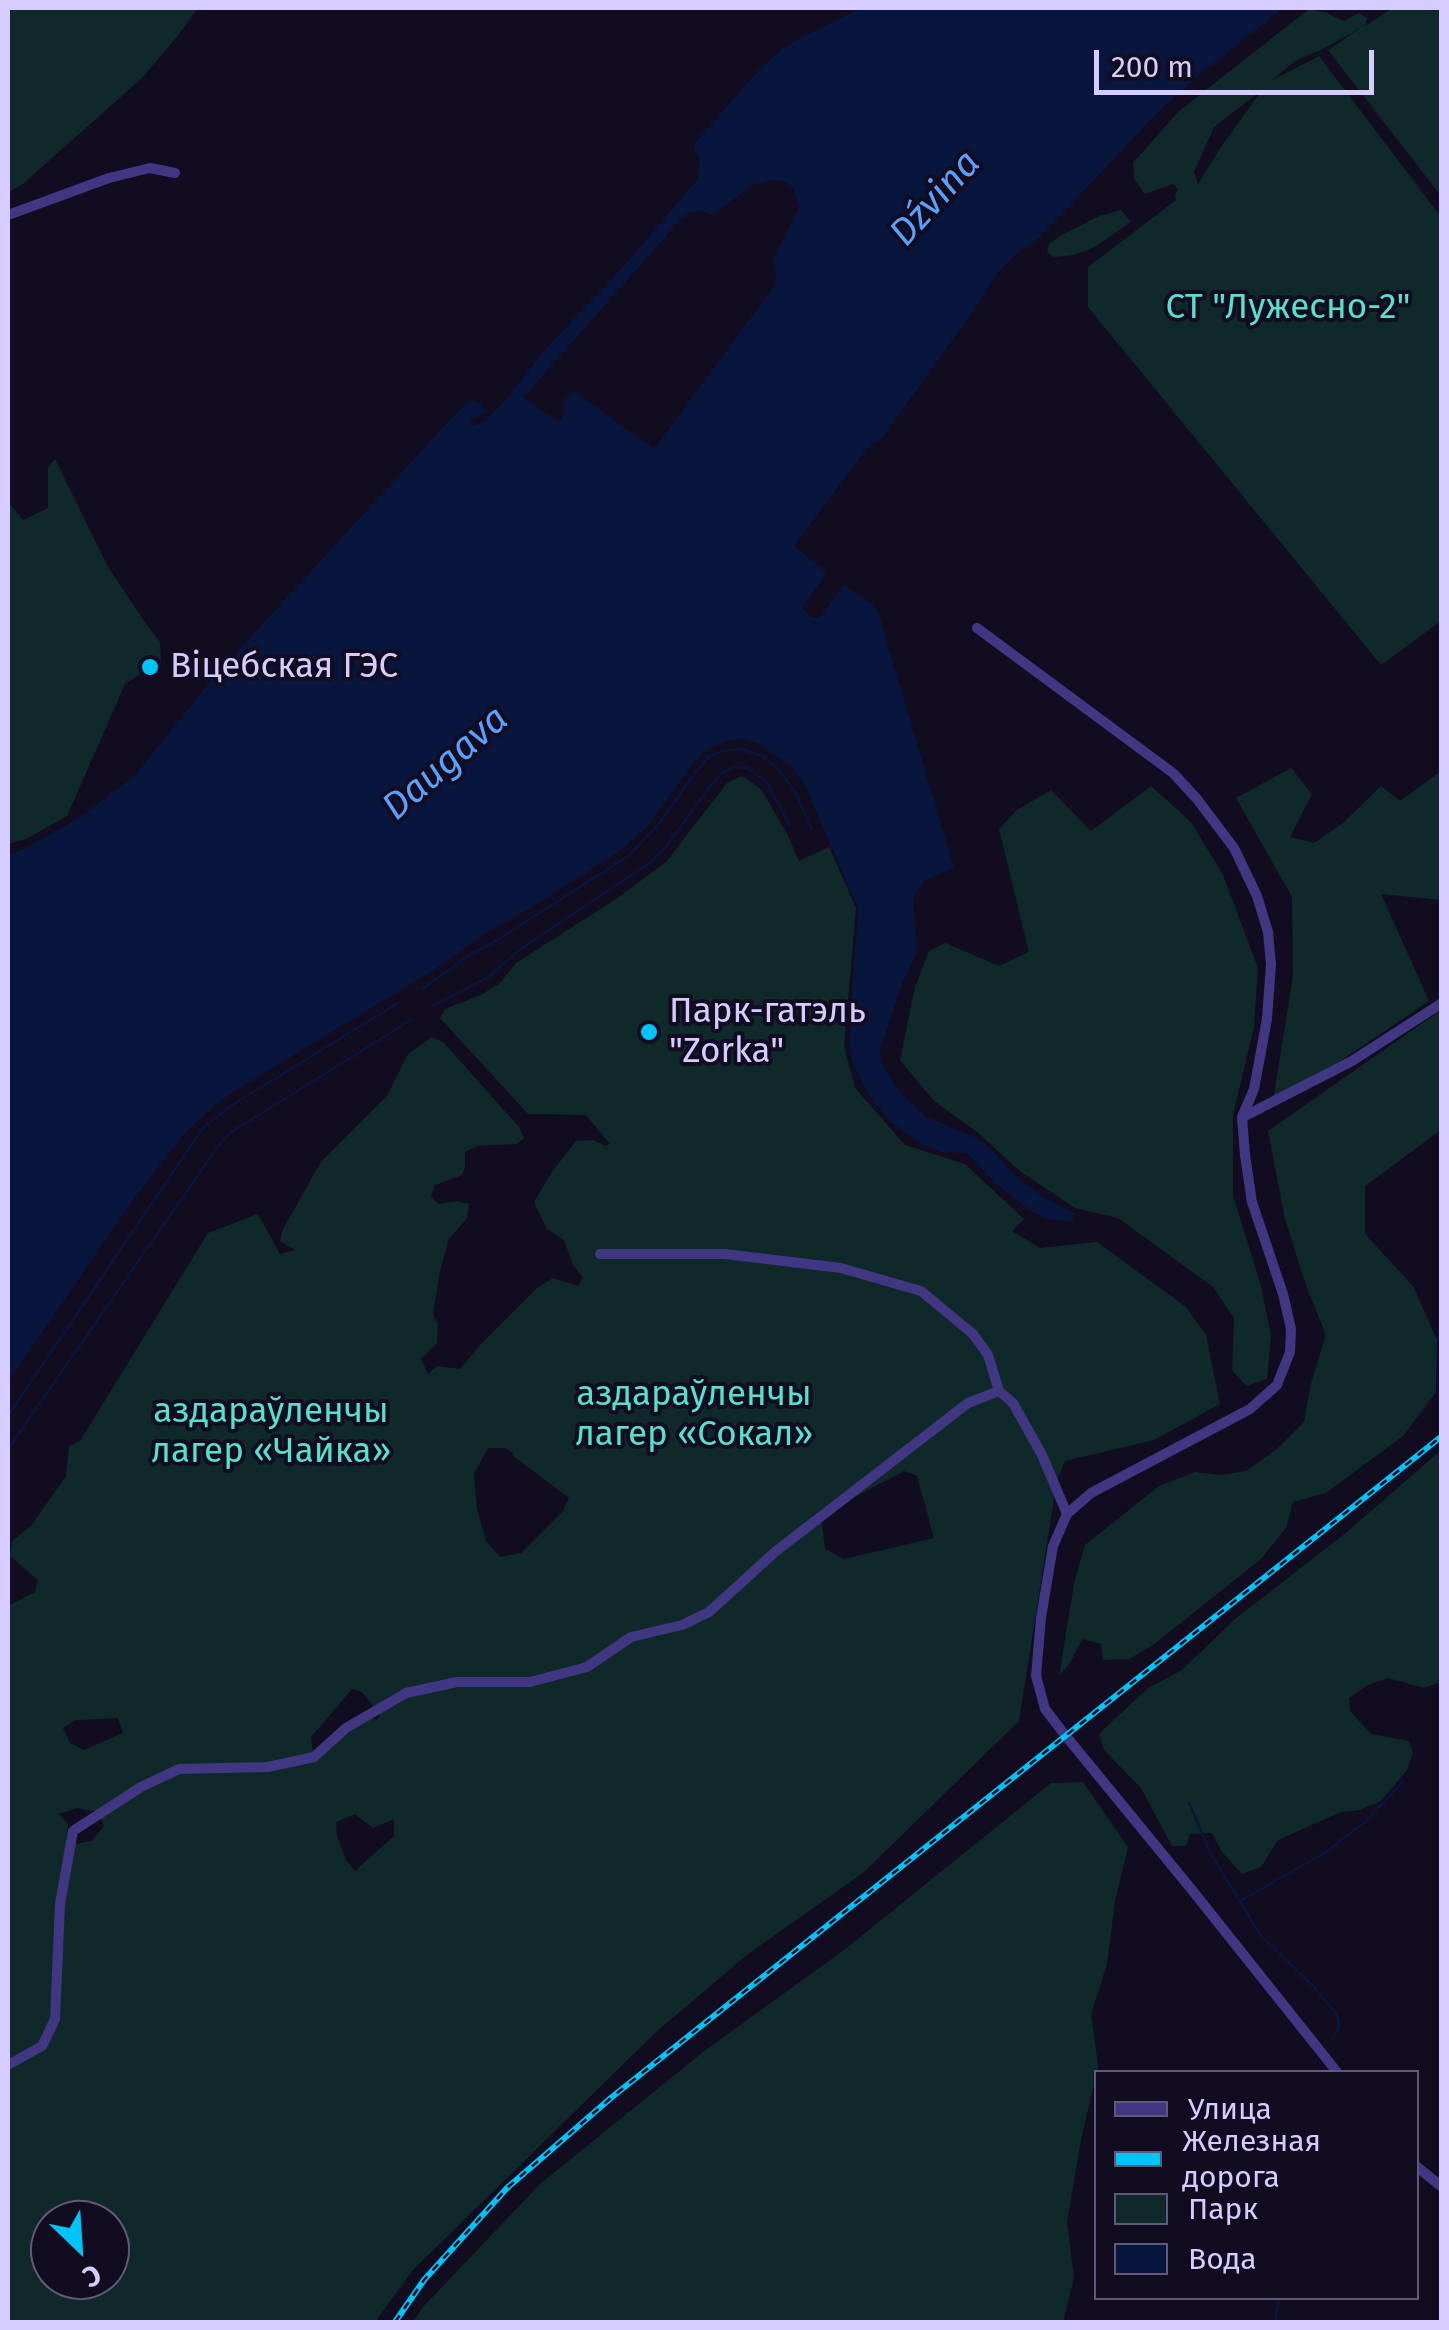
<!DOCTYPE html>
<meta charset="utf-8">
<style>
body{margin:0}
#map{position:relative;width:1449px;height:2330px;overflow:hidden;background:#120c21;font-family:"Fira Sans",sans-serif}
canvas{display:block}
.frame{position:absolute;inset:0;border:10px solid #d7ccff;pointer-events:none}
.legend{position:absolute;left:1094px;top:2070px;width:325px;height:230px;box-sizing:border-box;background:#120c21;border:2px solid #61597a;margin:0;padding:12px 18px;list-style:none;font-size:30px;color:#d7ccff}
.legend li{display:flex;align-items:center;gap:20px;height:50px}
.legend b{width:50px;border:2px solid #61597a}
.north{position:absolute;left:30px;top:2200px;width:100px;height:100px;box-sizing:border-box;background:#120c21;border:2px solid #61597a;border-radius:50%;rotate:155deg;font-size:28px;font-weight:700;line-height:40px;text-align:center;color:#d7ccff}
.north::after{content:'';display:block;margin:auto;width:35px;height:45px;background:#00c3f7;clip-path:polygon(50% 0,100% 100%,50% 72%,0 100%)}
.scale{position:absolute;left:1094px;top:50px;width:280px;height:45px;box-sizing:border-box;border:5px solid #d7ccff;border-top:0;padding-left:12px;font-size:30px;line-height:35px;white-space:nowrap;color:#d7ccff;-webkit-text-stroke:8px #120c21;paint-order:stroke}
</style>
<div id="map">
<canvas width="1449" height="2330"></canvas>
<div class="frame"></div>
<ul class="legend">
<li><b style="height:12px;background:#413681"></b>Улица</li>
<li><b style="height:12px;background:#00c3f7"></b>Железная дорога</li>
<li><b style="height:28px;background:#0f292b"></b>Парк</li>
<li><b style="height:28px;background:#08163e"></b>Вода</li>
</ul>
<div class="north">С</div>
<div class="scale">200 m</div>
</div>
<script>
const context = document.querySelector('canvas').getContext('2d');
context.lineJoin = 'round';
function fill(path, color) {
  context.fillStyle = color;
  context.fill(path, 'evenodd');
}
function poly(rows) {
  const path = new Path2D();
  for (const r of rows) {
    path.moveTo(r[0], r[1]);
    for (let i = 2; i < r.length; i += 2) path.lineTo(r[i], r[i + 1]);
  }
  return path;
}
function strokePath(path, color, width, dash) {
  context.strokeStyle = color;
  context.lineWidth = width;
  context.lineCap = dash ? 'butt' : 'round';
  context.setLineDash(dash || []);
  context.stroke(path);
}
function write(font, color, halo, rows, align = 'center') {
  context.font = font + ' "Fira Sans",sans-serif';
  context.lineWidth = 8;
  context.setLineDash([]);
  context.textBaseline = 'middle';
  context.strokeStyle = halo;
  context.fillStyle = color;
  for (const [text, x, y, turn = 0] of rows) {
    context.save();
    context.translate(x, y);
    context.rotate((+turn || 0) * Math.PI / 180);
    context.textAlign = isNaN(turn) ? turn : align;
    if (halo) context.strokeText(text, 0, 0);
    context.fillText(text, 0, 0);
    context.restore();
  }
}
fill(poly([
 [8,8,198,8,176,38,141,79,24,183,8,193],
 [1393,8,1441,8,1441,196,1328,50,1363,26,1327,47,1295,61,1271,81,1319,56,1441,217,1441,621,1381,665,1088,307,1088,267,1176,200,1175,196,1178,189,1173,184,1145,194,1134,179,1133,163,1178,112,1309,9,1327,13,1344,21,1359,13,1367,18,1365,26],
 [1262,90,1221,147,1198,184,1194,172,1214,127],
 [1121,210,1131,222,1095,247,1074,255,1054,257,1047,252,1049,244,1060,236,1099,216],
 [55,459,108,567,144,621,160,642,161,661,125,684,67,816,26,839,8,844,8,502,23,520,48,508,48,468],
 [1291,768,1312,794,1290,837,1314,843,1343,823,1381,786,1400,801,1441,771,1441,900,1381,894,1429,1001,1272,1107,1293,976,1292,897,1236,798],
 [742,776,761,789,787,834,799,861,829,847,856,908,844,1046,855,1088,905,1145,965,1164,1024,1219,1012,1231,1040,1248,1097,1242,1186,1307,1206,1335,1220,1404,1154,1440,1065,1461,1057,1480,1019,1721,863,1873,748,1954,655,2033,413,2270,375,2322,8,2322,8,1606,35,1592,38,1580,10,1556,12,1541,31,1526,66,1476,69,1446,80,1441,208,1233,258,1214,280,1254,295,1250,280,1241,283,1229,321,1162,387,1096,408,1054,432,1037,444,1043,519,1127,524,1138,517,1144,478,1146,465,1152,465,1167,462,1175,435,1185,431,1196,438,1204,457,1201,469,1204,467,1218,449,1239,440,1271,433,1313,438,1325,437,1343,421,1359,428,1374,437,1366,460,1369,483,1342,537,1288,553,1278,578,1286,583,1278,573,1265,564,1240,547,1229,534,1202,552,1172,576,1141,593,1140,606,1146,610,1144,586,1115,528,1114,440,1018,445,1009,481,995,500,983,516,963,616,899,666,862,727,783],
 [488,1448,505,1448,513,1453,512,1455,569,1498,563,1511,521,1553,500,1557,486,1541,477,1509,474,1474],
 [904,1471,917,1476,934,1538,844,1559,825,1549,821,1515],
 [352,1689,362,1692,380,1715,377,1720,364,1715,313,1752,311,1737],
 [118,1718,123,1733,84,1750,70,1743,63,1728,76,1720],
 [77,1808,98,1812,104,1826,92,1841,75,1844,66,1840,68,1824,59,1814],
 [355,1814,373,1828,394,1819,394,1836,355,1871,346,1860,337,1836,336,1822],
 [50,2220,110,2220,110,2280,50,2280],
 [1151,786,1191,822,1223,875,1258,968,1254,1027,1233,1115,1233,1196,1261,1286,1271,1336,1267,1379,1246,1386,1232,1370,1234,1318,1213,1287,1118,1218,1075,1208,1021,1172,977,1132,934,1101,900,1060,915,987,929,951,945,943,999,966,1029,952,999,829,1017,810,1051,790,1091,831],
 [1441,1010,1441,1130,1365,1186,1365,1234,1413,1286,1437,1340,1436,1392,1403,1436,1326,1493,1293,1502,1286,1528,1261,1559,1153,1645,1129,1659,1103,1660,1101,1644,1082,1639,1070,1663,1059,1676,1074,1584,1085,1545,1159,1486,1195,1472,1221,1475,1246,1471,1278,1448,1304,1422,1311,1383,1326,1335,1306,1285,1285,1219,1268,1131],
 [1441,1450,1441,1682,1424,1688,1388,1678,1368,1685,1349,1698,1350,1711,1371,1734,1409,1741,1413,1752,1407,1770,1381,1801,1360,1810,1341,1812,1278,1840,1261,1867,1242,1874,1222,1852,1212,1833,1190,1834,1186,1846,1172,1846,1141,1788,1104,1750,1099,1734,1148,1688,1182,1670,1235,1619,1347,1532],
 [1083,1782,1128,1847,1115,1901,1107,1964,1091,2014,1098,2066,1081,2140,1067,2222,1074,2278,1063,2322,413,2322,423,2307,540,2184,703,2052,844,1950,1051,1783]
]), '#0f292b');
fill(poly([
 [862,8,1283,8,1205,70,1159,111,1040,237,1015,255,998,272,972,313,882,438,870,445,794,546,827,573,802,608,812,618,818,618,822,614,844,585,875,606,878,612,954,868,925,880,913,896,917,952,902,984,884,1038,880,1052,881,1062,901,1094,926,1117,977,1138,994,1152,1017,1178,1045,1198,1075,1213,1073,1222,1048,1219,1031,1211,995,1183,970,1156,966,1153,941,1152,925,1146,892,1123,871,1098,854,1066,849,1042,858,908,804,783,793,768,759,744,743,739,730,740,708,749,694,762,647,827,618,852,529,909,489,931,432,971,233,1092,214,1106,184,1134,135,1197,8,1382,8,855,24,849,81,817,134,776,215,676,458,411,473,400,482,404,486,412,469,421,474,426,486,420,504,402,543,352,630,259,697,180,700,161,694,148,695,143,758,71,782,49,802,37],
 [769,180,783,181,793,187,799,208,773,260,776,272,775,285,654,449,575,392,564,400,563,416,559,422,523,398,681,219,690,212,703,211,712,215,753,185]
]), '#08163e');
strokePath(poly([
 [422,989,474,952,491,944,628,856,656,828,692,777,708,757,722,751,742,749,762,756,779,770,794,790,812,828],
 [433,1006,490,976,504,963,528,944,651,862,665,848,711,785,722,773,735,767,747,768,765,780,790,825],
 [8,1416,202,1129,229,1107,398,1003],
 [8,1449,221,1142,233,1131,411,1020],
 [1189,1803,1211,1854,1261,1936,1315,1988,1337,2015,1339,2027,1332,2040],
 [1240,1901,1326,1852,1366,1821,1403,1782],
 [1275,2322,1279,2298]
]), '#08163e', 2.5);
strokePath(poly([
 [8,215,109,178,150,168,175,173],
 [977,628,1173,773,1197,799,1234,848,1257,896,1268,932,1271,964,1267,1019,1254,1089,1242,1117,1245,1155,1252,1202,1283,1294,1291,1329,1290,1352,1277,1385,1250,1409,1091,1493,1067,1514,1053,1546,1041,1618,1036,1676,1045,1709,1065,1735,1192,1890,1337,2072],
 [1243,1117,1352,1061,1442,1003],
 [600,1254,725,1254,841,1268,921,1291,973,1334,988,1355,999,1391],
 [8,2065,42,2046,55,2019,60,1904,73,1831,141,1787,179,1769,268,1767,314,1757,346,1728,406,1693,457,1682,530,1682,587,1667,631,1637,682,1625,709,1612,775,1552,968,1403,999,1391,1013,1403,1042,1455,1067,1514],
 [1416,2166,1442,2187]
]), '#413681', 10);
const rail = poly([
 [395,2322,424,2280,507,2188,612,2097,1442,1436]
]);
strokePath(rail, '#00c3f7', 6);
strokePath(rail, '#120c21', 2.5, [8]);
for (const [x, y, r, color] of [
 [150,667,10,"#00c3f7"],
 [649,1032,10,"#00c3f7"]
]) {
  const dot = new Path2D();
  dot.arc(x, y, r, 0, 2 * Math.PI);
  context.fillStyle = color;
  context.fill(dot);
  strokePath(dot, '#120c21', 4);
}
write('35px', '#55e1ce', '#120c21', [
 ["СТ \"Лужесно-2\"",1288,308],
 ["аздараўленчы",694,1395],
 ["лагер «Сокал»",694,1435],
 ["аздараўленчы",271,1412],
 ["лагер «Чайка»",271,1452]
]);
write('35px', '#d7ccff', '#120c21', [
 ["Віцебская ГЭС",170,667],
 ["Парк-гатэль",669,1012],
 ["\"Zorka\"",669,1052]
], 'left');
write('italic 38px', '#5aa1ff', '#120c21', [
 ["Dźvina",936,199,-48],
 ["Daugava",446,764,-41]
]);
</script>
